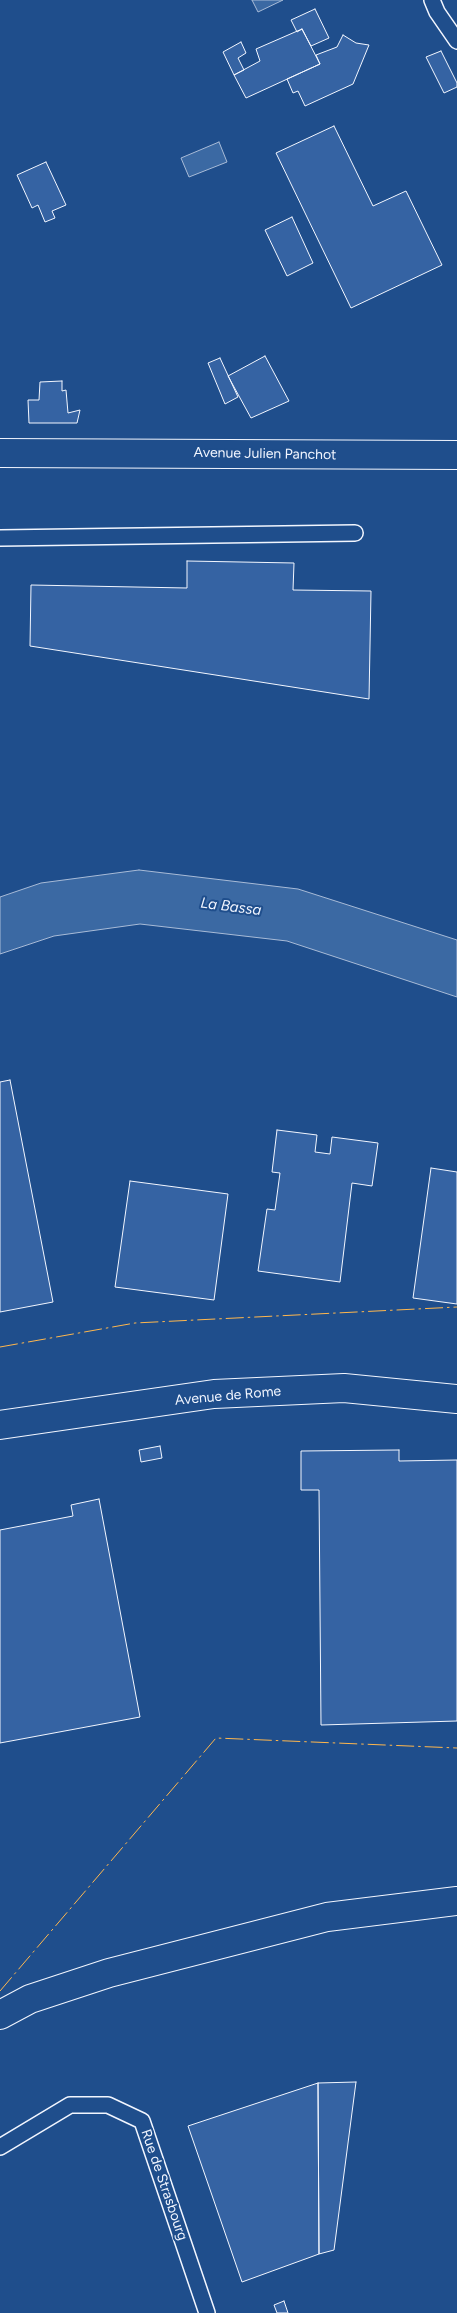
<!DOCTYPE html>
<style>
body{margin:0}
canvas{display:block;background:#1f4e8c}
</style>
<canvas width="457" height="2313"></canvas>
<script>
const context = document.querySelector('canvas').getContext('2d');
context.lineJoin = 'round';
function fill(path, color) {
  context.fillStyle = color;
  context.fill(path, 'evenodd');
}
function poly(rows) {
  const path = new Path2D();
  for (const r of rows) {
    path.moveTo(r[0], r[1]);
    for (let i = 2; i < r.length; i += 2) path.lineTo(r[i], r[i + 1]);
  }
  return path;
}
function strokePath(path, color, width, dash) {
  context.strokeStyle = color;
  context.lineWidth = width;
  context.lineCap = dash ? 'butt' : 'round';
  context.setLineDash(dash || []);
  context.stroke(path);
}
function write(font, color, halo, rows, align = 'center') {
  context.font = font + ' Figtree,sans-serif';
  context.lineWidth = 4;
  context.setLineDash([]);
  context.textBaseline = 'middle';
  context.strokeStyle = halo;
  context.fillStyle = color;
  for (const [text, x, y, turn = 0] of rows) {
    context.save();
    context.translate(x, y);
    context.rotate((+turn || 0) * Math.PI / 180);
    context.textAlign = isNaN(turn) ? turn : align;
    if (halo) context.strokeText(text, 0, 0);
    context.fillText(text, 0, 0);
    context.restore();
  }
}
const water = poly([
 [252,0,283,0,258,12,252,0],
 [219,142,227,162,189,177,181,158,219,142],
 [139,870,298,889,457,940,457,997,287,941,140,924,54,936,0,954,0,897,41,883,139,870]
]);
fill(water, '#3b69a3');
strokePath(water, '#a8bbd7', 1);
const building = poly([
 [315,9,329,38,311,46,302,29,297,32,291,20,315,9],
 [302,29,320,64,246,98,234,75,260,61,256,49,302,29],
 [343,35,356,43,369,45,353,84,305,106,298,91,293,93,287,79,320,64,316,55,337,47,343,35],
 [241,42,246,53,238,58,244,70,234,75,223,52,241,42],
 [441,51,457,83,457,87,444,93,426,57,441,51],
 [334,126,373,206,406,191,442,265,351,308,276,153,334,126],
 [46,162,66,205,52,211,55,218,45,222,38,205,32,208,17,175,46,162],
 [292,217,313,263,287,276,265,230,292,217],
 [265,356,289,401,251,418,228,376,265,356],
 [220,358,238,397,225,404,208,363,220,358],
 [62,381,62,391,66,390,68,413,80,410,77,423,29,423,28,400,39,400,40,382,62,381],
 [187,561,294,563,293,590,371,591,369,699,30,646,31,585,187,588,187,561],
 [10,1080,53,1302,0,1312,0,1082,10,1080],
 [277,1130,317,1135,315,1152,330,1154,332,1137,378,1143,372,1186,352,1183,340,1282,258,1271,267,1209,275,1210,280,1173,272,1172,277,1130],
 [431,1168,457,1172,457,1304,413,1298,431,1168],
 [130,1181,228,1194,214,1300,115,1287,130,1181],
 [160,1446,162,1458,141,1462,139,1450,160,1446],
 [399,1450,399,1461,457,1460,457,1721,321,1725,319,1490,301,1490,301,1451,399,1450],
 [99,1499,140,1717,0,1743,0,1530,73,1516,71,1505,99,1499],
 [356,2082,334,2250,319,2254,318,2083,356,2082],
 [318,2083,319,2254,242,2282,188,2126,318,2083],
 [284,2301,288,2313,277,2313,274,2305,284,2301]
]);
fill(building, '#3563a3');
strokePath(building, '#f2f6ff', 1);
const lane = poly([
 [432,0,437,12,457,41],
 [0,538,355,533],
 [0,2147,70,2105,108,2105,142,2121,207,2313]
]);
const secondary = poly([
 [0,453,457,455],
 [0,1425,214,1394,344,1388,457,1399]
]);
const primary = poly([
 [0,2015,30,1999,109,1973,327,1917,457,1901]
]);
strokePath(lane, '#f2f6ff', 18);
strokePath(secondary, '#f2f6ff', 30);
strokePath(primary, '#f2f6ff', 30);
strokePath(lane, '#1f4e8c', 15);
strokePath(secondary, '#1f4e8c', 28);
strokePath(primary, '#1f4e8c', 28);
strokePath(poly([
 [0,1347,135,1323,457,1307],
 [0,1991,216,1738,457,1748]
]), '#ffb74d', 1, [18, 4, 2.5, 4]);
write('14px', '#f2f6ff', '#1f4e8c', [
 ["Avenue Julien Panchot",265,454,1],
 ["Avenue de Rome",228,1396,-5],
 ["Rue de Strasbourg",164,2185,71]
]);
write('italic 15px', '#f2f6ff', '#1f4e8c', [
 ["La Bassa",231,907,7]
]);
</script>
